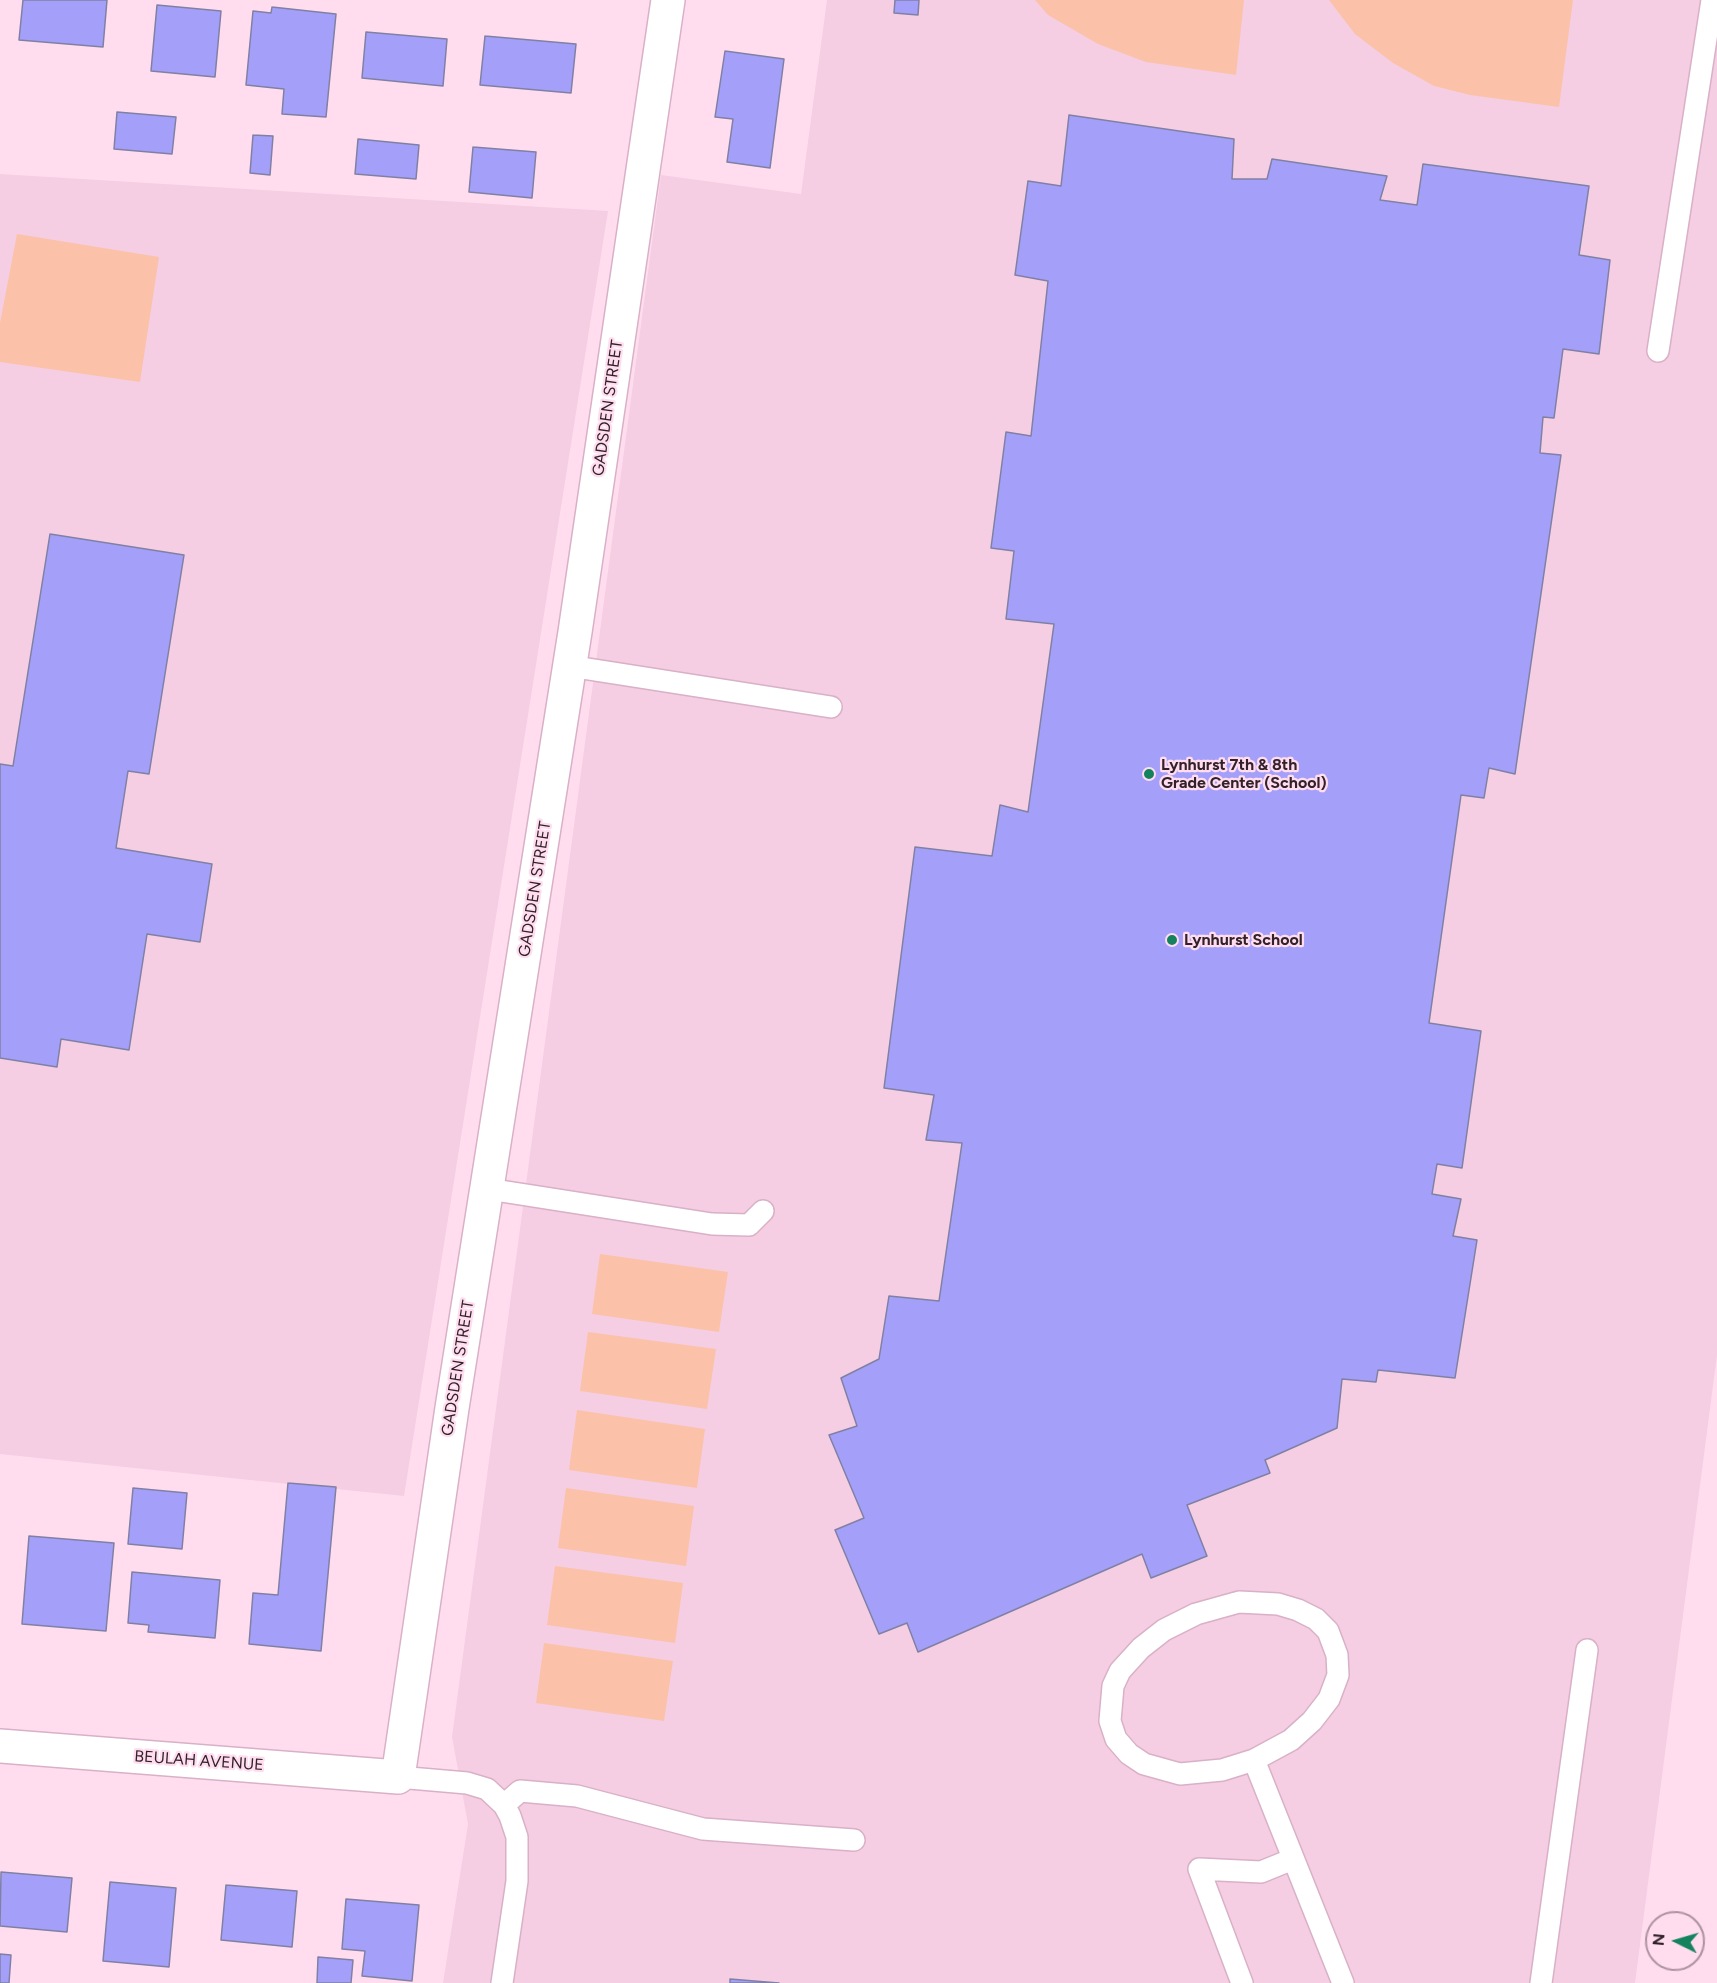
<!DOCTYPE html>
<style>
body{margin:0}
#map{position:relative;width:1717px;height:1983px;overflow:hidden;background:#ffddef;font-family:Figtree,sans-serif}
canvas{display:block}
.north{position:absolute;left:1645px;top:1911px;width:60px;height:60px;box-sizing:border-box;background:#ffddef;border:2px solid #ad92a0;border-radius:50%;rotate:275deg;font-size:16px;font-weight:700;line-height:24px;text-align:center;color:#31222a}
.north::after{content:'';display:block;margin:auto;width:21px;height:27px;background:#15825e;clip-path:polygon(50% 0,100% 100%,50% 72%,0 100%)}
</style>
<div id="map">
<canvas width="1717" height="1983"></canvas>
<div class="north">N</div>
</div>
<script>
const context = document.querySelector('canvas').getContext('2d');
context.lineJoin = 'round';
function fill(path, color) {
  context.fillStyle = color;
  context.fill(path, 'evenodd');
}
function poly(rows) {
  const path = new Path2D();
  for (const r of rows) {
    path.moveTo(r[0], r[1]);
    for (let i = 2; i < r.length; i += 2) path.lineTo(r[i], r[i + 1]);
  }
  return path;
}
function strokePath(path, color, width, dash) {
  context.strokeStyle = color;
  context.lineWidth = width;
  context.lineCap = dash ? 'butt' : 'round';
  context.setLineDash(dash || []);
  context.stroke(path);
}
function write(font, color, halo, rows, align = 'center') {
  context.font = font + ' Figtree,sans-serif';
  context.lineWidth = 4.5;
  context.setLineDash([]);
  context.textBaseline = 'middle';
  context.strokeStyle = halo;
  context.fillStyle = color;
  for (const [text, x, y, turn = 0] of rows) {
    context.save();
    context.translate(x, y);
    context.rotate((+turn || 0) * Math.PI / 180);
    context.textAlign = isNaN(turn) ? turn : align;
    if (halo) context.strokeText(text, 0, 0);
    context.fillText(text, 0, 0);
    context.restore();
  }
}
fill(poly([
 [827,0,1717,0,1717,1355,1635,1983,443,1983,468,1824,452,1737,661,175,801,194],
 [0,174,608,211,404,1496,0,1454]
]), '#f5cee3');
fill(poly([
 [1035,0,1244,0,1236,75,1146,62,1098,44,1048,15],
 [1329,0,1573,0,1559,107,1470,95,1434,86,1393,63,1355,34],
 [17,234,159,257,140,382,0,362,0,323],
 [600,1254,728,1272,719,1332,592,1314],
 [588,1332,716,1349,707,1409,580,1391],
 [577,1410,705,1429,697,1488,569,1470],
 [566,1488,694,1506,686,1566,558,1548],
 [555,1566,683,1583,675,1643,547,1625],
 [544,1643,673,1661,664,1721,536,1703]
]), '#fbc2a9');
const building = poly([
 [23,0,107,0,103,47,19,40,23,0],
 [895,0,919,0,918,15,894,13,895,0],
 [157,5,221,11,215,77,151,71,157,5],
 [272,7,336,14,326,117,282,114,284,89,246,85,253,11,271,13,272,7],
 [366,32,447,39,443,86,362,78,366,32],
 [485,36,576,44,571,93,480,85,485,36],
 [725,51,784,59,770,168,727,162,733,119,715,117,725,51],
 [117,112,176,117,172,154,114,149,117,112],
 [1069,115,1234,139,1232,179,1267,179,1272,159,1387,176,1380,200,1417,205,1423,164,1589,186,1579,255,1610,260,1599,354,1563,349,1554,418,1543,417,1540,453,1561,455,1515,774,1489,768,1484,798,1461,795,1429,1023,1481,1031,1462,1168,1437,1164,1432,1194,1461,1199,1453,1236,1477,1240,1455,1378,1378,1370,1376,1382,1342,1379,1337,1428,1265,1460,1270,1473,1187,1505,1207,1556,1151,1578,1142,1554,918,1652,907,1623,879,1634,835,1530,864,1518,829,1435,857,1426,841,1378,879,1359,889,1296,939,1301,962,1143,926,1140,934,1095,884,1088,915,847,992,856,1000,805,1028,812,1054,624,1006,619,1014,551,991,548,1006,432,1031,436,1048,281,1015,275,1028,181,1061,186,1069,115],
 [253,135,273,136,270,175,250,173,253,135],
 [358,139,419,145,416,179,355,174,358,139],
 [473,147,536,152,532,198,469,192,473,147],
 [50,534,184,555,149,774,128,771,116,848,212,864,200,942,147,934,129,1050,61,1039,57,1067,0,1058,0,764,13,766,50,534],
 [288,1483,336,1487,321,1651,249,1644,253,1593,278,1595,288,1483],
 [133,1488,187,1493,182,1549,128,1544,133,1488],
 [29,1536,114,1543,106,1631,22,1624,29,1536],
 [132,1572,220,1580,215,1638,148,1632,149,1625,128,1623,132,1572],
 [1,1872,72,1878,67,1932,0,1926,1,1872],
 [110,1882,176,1888,169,1967,103,1961,110,1882],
 [226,1885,297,1891,292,1947,221,1940,226,1885],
 [346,1899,419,1905,412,1981,362,1976,365,1951,342,1949,346,1899],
 [0,1954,11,1955,9,1983,0,1983,0,1954],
 [318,1957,353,1960,351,1983,317,1983,318,1957],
 [730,1979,779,1983,730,1983,730,1979]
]);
fill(building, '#a4a0f9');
strokePath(building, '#8080a4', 1.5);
const service = poly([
 [1658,351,1712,0],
 [569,666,831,707],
 [488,1189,712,1224,749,1225,763,1211],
 [1239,1602,1278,1604,1298,1610,1316,1619,1328,1631,1337,1655,1338,1675,1329,1699,1312,1721,1291,1740,1254,1760,1222,1770,1180,1774,1144,1764,1129,1754,1116,1739,1110,1721,1113,1686,1120,1671,1141,1648,1164,1630,1196,1614,1239,1602],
 [1254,1760,1343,1983],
 [398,1777,467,1783,487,1789,504,1805,510,1816,517,1837,517,1881,502,1983],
 [504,1805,520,1791,577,1796,703,1829,854,1840],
 [1242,1983,1199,1869,1261,1872,1293,1859],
 [1541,1983,1587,1650]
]);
const minor = poly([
 [0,1746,398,1777,452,1408,575,632,668,0]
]);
strokePath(service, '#d9b1c7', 24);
strokePath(minor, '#d9b1c7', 36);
strokePath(service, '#fff', 21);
strokePath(minor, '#fff', 33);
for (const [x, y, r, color] of [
 [1149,774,6,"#15825e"],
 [1172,940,6,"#15825e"]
]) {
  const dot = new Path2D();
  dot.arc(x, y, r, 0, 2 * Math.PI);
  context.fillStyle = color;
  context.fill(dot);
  strokePath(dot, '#ffddef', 2);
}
write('16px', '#31222a', '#ffddef', [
 ["GADSDEN STREET",608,408,-82],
 ["GADSDEN STREET",535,889,-81],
 ["GADSDEN STREET",458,1368,-81],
 ["BEULAH AVENUE",199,1761,4]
]);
write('bold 16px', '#31222a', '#ffddef', [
 ["Lynhurst 7th & 8th",1161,765],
 ["Grade Center (School)",1161,783],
 ["Lynhurst School",1184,940]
], 'left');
</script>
